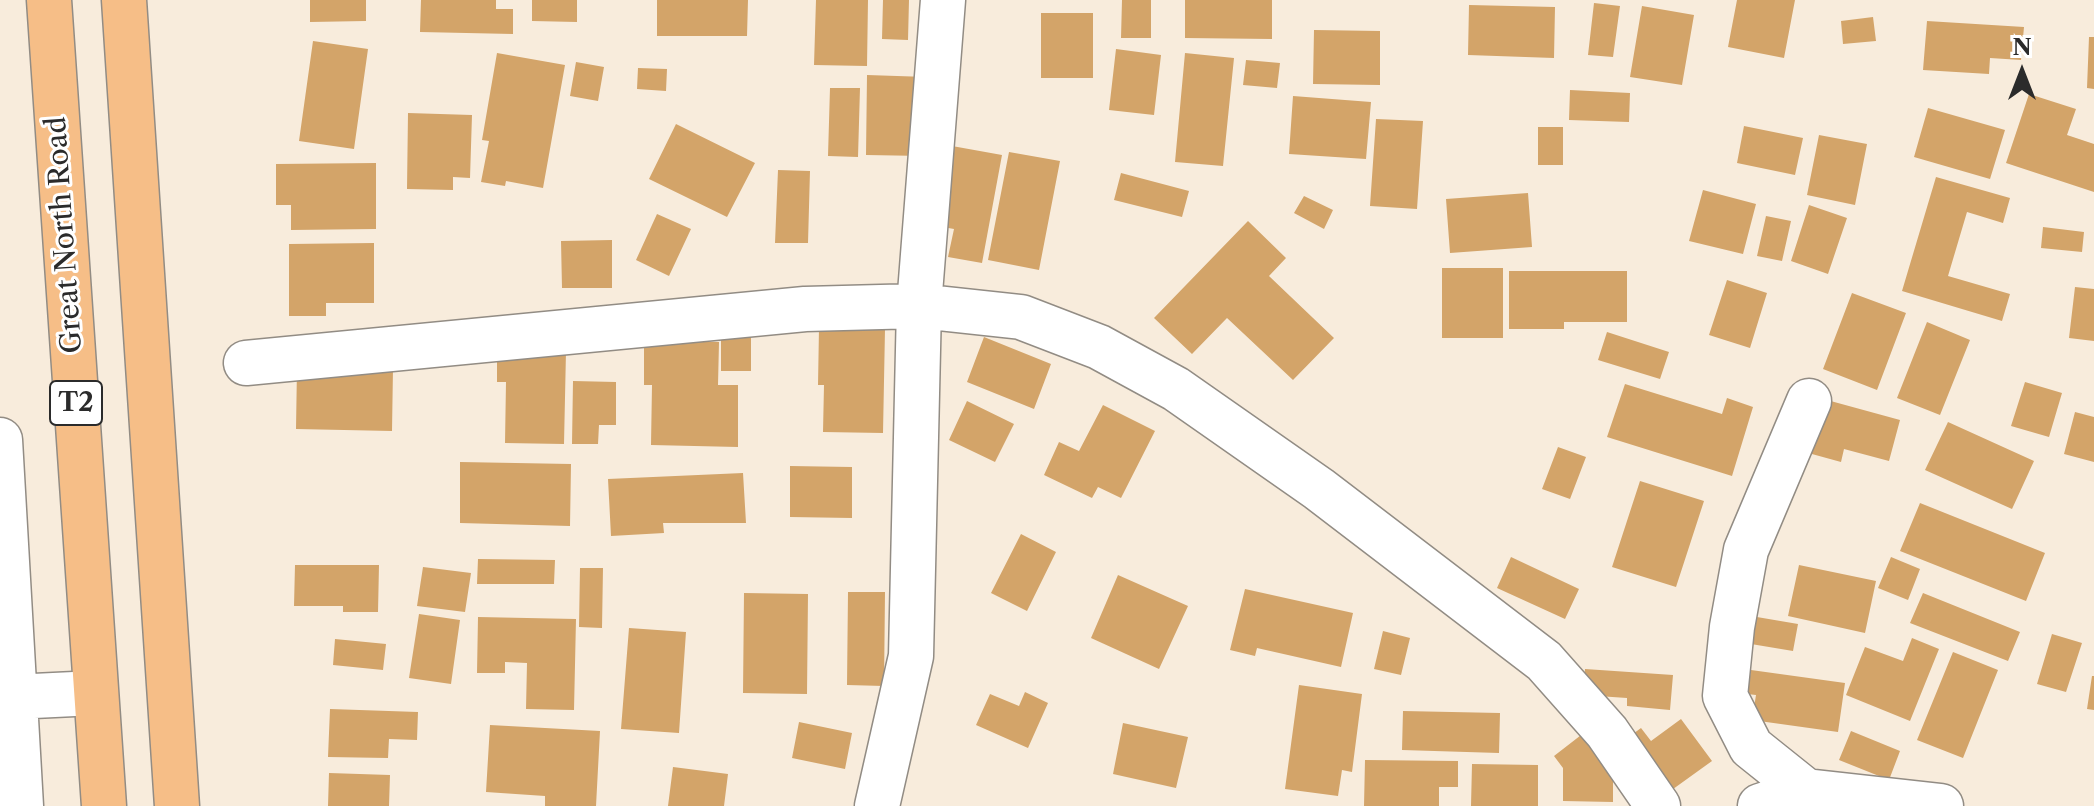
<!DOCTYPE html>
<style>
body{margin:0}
#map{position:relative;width:2094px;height:806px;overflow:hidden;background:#f8ecdc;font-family:"Libre Caslon Text",serif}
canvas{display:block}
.north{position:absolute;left:1982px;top:32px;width:80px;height:80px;-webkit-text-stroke:6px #fff;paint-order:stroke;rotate:0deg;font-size:22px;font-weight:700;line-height:32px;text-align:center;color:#2b2b2b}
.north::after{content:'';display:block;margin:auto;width:28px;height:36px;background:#2b2b2b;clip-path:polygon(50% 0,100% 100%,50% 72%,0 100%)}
</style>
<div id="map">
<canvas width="2094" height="806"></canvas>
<div class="north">N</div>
</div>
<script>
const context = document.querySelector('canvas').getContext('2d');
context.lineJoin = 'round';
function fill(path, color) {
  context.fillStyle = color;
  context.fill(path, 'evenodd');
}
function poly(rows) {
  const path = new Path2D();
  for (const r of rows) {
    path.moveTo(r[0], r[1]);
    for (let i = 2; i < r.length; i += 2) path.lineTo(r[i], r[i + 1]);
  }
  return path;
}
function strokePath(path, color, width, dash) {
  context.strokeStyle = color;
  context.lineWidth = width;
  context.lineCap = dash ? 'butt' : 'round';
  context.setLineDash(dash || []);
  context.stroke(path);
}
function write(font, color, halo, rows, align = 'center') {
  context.font = font + ' "Libre Caslon Text",serif';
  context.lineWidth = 6;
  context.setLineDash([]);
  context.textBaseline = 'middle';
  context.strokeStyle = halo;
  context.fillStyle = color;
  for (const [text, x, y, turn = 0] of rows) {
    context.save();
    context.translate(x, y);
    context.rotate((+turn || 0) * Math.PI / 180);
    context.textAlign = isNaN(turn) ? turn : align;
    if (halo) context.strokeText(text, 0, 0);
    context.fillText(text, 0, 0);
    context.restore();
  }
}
fill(poly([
 [310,0,366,0,366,21,310,22],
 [421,0,496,0,496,9,513,9,513,34,420,32],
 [532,0,577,0,577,22,532,21],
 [657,0,748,0,747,36,657,36],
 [816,0,868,0,867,66,814,65],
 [883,0,909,0,908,40,882,39],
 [1122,0,1151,0,1151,38,1121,38],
 [1185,0,1272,0,1272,39,1185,38],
 [1737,0,1795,0,1784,58,1728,47],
 [1594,3,1620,6,1613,57,1588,55],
 [1469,5,1555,7,1554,58,1468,55],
 [1642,6,1694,15,1682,85,1630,77],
 [1041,13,1093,13,1093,78,1041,78],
 [1873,17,1876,41,1843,44,1841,21],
 [1927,21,2024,27,2021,60,1990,58,1989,74,1923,70],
 [1314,30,1380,31,1380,85,1313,84],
 [2089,37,2094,37,2094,89,2087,88],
 [313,41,368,49,354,149,299,141],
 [1116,49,1161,55,1154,115,1109,110],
 [497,53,565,65,543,188,506,181,505,186,481,182,489,141,482,140],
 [1185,53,1234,58,1223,166,1175,162],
 [1246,60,1280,63,1277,88,1243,85],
 [576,62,604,67,598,101,570,96],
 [638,68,667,69,666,91,637,89],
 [867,75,927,77,924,156,866,155],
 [830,88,860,88,858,157,828,156],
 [1570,90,1630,93,1629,122,1569,120],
 [2029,94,2076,109,2067,135,2094,144,2094,192,2006,163],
 [1293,96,1371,102,1366,159,1289,154],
 [1928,108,2005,130,1990,179,1914,157],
 [408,113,472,115,470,178,453,177,453,190,407,189],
 [1376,119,1423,121,1417,209,1370,206],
 [676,124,755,163,727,217,649,179],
 [1744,126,1803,138,1795,175,1737,163],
 [1538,127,1563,127,1563,165,1538,165],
 [1819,135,1867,144,1855,205,1807,195],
 [952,146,1002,155,982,263,948,257,954,229,937,226],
 [1009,152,1060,161,1039,270,988,260],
 [376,163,376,229,291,230,291,205,276,205,276,164],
 [778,170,810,171,808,243,775,243],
 [1121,173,1189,191,1182,217,1114,200],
 [1936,177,2010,198,2003,223,1967,212,1948,276,2010,294,2002,321,1902,291],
 [1703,190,1756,204,1743,254,1689,241],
 [1528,193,1532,247,1450,253,1446,199],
 [1304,196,1333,210,1324,229,1294,213],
 [1809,205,1847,218,1828,274,1791,261],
 [657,214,691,229,669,276,636,260],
 [1766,216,1791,221,1782,261,1757,256],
 [1248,221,1286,258,1269,276,1334,338,1293,380,1227,318,1192,354,1154,318],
 [2043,227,2084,232,2082,252,2041,248],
 [612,240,612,288,562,288,561,241],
 [374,243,374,303,326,303,326,316,289,316,289,244],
 [1442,268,1503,268,1503,338,1442,338],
 [1509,271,1627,271,1627,322,1564,322,1564,329,1509,329],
 [1727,280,1767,293,1750,348,1709,335],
 [2075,287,2094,289,2094,341,2069,338],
 [1852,293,1906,313,1877,390,1823,369],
 [1927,322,1970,340,1940,415,1897,398],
 [721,324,751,325,751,371,721,371],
 [819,328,885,329,883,433,823,432,824,385,818,385],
 [1607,332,1669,352,1660,379,1598,360],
 [984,337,1051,364,1034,409,967,382],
 [644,340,719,342,718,385,738,385,738,447,651,445,652,385,644,385],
 [497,351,566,351,564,444,505,443,506,382,497,382],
 [297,367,393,368,392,431,296,429],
 [573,381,616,382,616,425,599,425,598,444,572,444],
 [2025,382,2062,393,2049,437,2011,426],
 [1625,384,1722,414,1727,398,1753,407,1732,476,1607,437],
 [1816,397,1900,420,1889,461,1844,449,1841,462,1801,451],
 [967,401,1014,424,995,462,949,440],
 [1103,405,1155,431,1121,498,1098,487,1092,498,1044,475,1059,442,1079,451],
 [2075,412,2094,417,2094,462,2064,454],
 [1948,422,2034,461,2012,509,1925,470],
 [1558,447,1586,457,1570,499,1542,489],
 [460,462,571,464,570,526,460,523],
 [790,466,852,467,852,518,790,517],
 [743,473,746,523,663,523,664,533,611,536,608,479],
 [1640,481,1704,501,1676,587,1612,567],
 [1920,503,2045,553,2026,601,1900,551],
 [1021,534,1056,552,1027,611,991,593],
 [1511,557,1579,589,1565,619,1497,588],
 [1891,557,1920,569,1908,600,1878,588],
 [478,559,555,560,554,584,477,584],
 [295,565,379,565,378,612,343,612,343,606,294,606],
 [1799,565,1876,581,1865,633,1788,616],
 [423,567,471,573,465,612,417,606],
 [580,568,603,568,602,628,579,627],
 [1118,575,1188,606,1159,669,1091,638],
 [1245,589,1353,613,1341,667,1257,648,1255,656,1230,650],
 [848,592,885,592,884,686,847,685],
 [744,593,808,594,807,694,743,693],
 [1923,593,2020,632,2008,661,1910,623],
 [419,614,460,620,451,684,409,678],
 [1751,616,1798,624,1793,651,1745,643],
 [478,617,576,619,574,710,526,709,527,663,505,662,505,673,477,673],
 [629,628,686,632,679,733,621,729],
 [1383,631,1410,638,1401,675,1374,669],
 [2052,634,2082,643,2066,692,2037,684],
 [1912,638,1939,649,1910,721,1846,695,1865,647,1903,661],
 [335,639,386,644,383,670,333,665],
 [1953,652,1998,670,1963,758,1917,740],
 [1585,669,1673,675,1670,710,1627,706,1627,698,1583,695],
 [1751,670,1845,683,1838,732,1752,720,1756,695,1747,694],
 [2092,676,2094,676,2094,710,2087,709],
 [1299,685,1362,694,1352,772,1342,770,1338,796,1285,789],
 [1025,692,1048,703,1028,748,976,725,990,694,1019,706],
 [330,709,418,712,417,740,389,739,388,758,328,757],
 [1403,711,1500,713,1499,753,1402,750],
 [1681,719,1712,761,1662,797,1622,742,1641,728,1651,741],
 [799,722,852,733,845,769,792,758],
 [1123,723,1188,737,1176,788,1113,774],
 [490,725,600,731,596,806,545,806,545,796,486,792],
 [1851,731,1900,751,1889,780,1839,760],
 [1585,732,1613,769,1613,802,1563,801,1563,768,1554,756],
 [1365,760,1458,761,1458,787,1439,787,1439,806,1364,806],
 [1472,764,1538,765,1538,806,1471,806],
 [673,767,728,774,724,806,668,806],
 [329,773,390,775,389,806,328,806]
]), '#d3a469');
const minor = poly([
 [246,363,805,309,919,306,1021,317,1099,347,1176,389,1319,489,1544,661,1607,732,1658,806],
 [0,440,21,806],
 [13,697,95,693],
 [1806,791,1751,747,1725,696,1732,627,1746,550,1809,401],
 [877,806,911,656,919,306,943,0],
 [1760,806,1806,791,1941,806]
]);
const major = poly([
 [49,0,104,806],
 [124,0,177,806]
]);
strokePath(minor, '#928c84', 47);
strokePath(major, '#928c84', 47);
strokePath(minor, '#fff', 44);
strokePath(major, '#f6be87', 44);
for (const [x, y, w] of [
 [76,403,52]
]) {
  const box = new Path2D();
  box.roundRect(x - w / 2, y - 22, w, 44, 6);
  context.fillStyle = '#fff';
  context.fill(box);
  strokePath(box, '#2b2b2b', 2);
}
write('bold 26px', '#2b2b2b', null, [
 ["T2",76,403]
]);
write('28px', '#2b2b2b', '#fff', [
 ["Great North Road",65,235,-94]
]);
</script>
